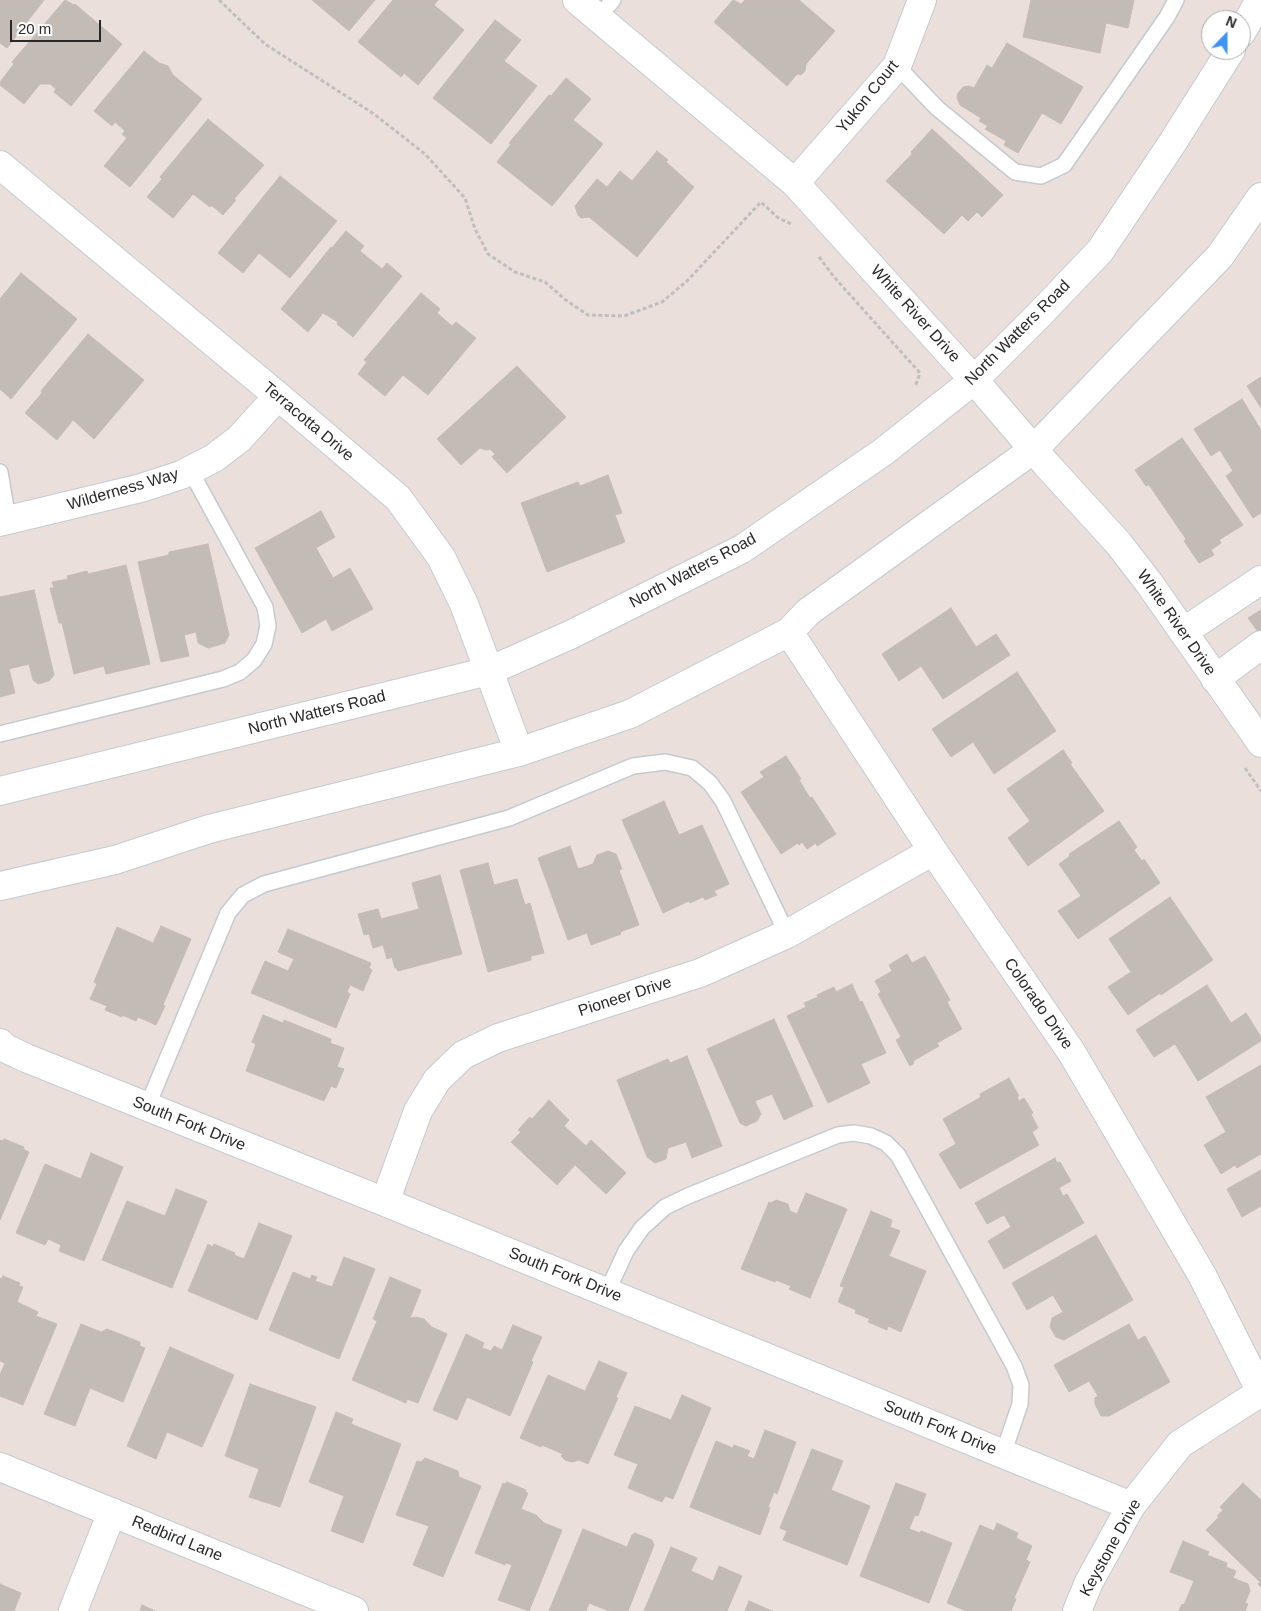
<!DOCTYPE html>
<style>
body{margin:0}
#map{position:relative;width:1261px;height:1611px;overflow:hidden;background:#ebdfdb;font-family:Helvetica,sans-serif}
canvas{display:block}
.north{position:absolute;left:1201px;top:10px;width:50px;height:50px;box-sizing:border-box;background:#fff;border:1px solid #a9a9a9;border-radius:50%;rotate:22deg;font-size:14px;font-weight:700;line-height:20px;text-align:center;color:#292929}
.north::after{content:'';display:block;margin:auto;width:18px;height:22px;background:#3e94f4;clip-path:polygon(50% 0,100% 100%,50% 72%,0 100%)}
.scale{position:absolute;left:10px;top:20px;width:91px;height:22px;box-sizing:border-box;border:2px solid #292929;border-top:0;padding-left:6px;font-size:15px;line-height:18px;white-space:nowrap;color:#292929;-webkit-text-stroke:4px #fff;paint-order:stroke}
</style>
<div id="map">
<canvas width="1261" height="1611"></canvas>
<div class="north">N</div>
<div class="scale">20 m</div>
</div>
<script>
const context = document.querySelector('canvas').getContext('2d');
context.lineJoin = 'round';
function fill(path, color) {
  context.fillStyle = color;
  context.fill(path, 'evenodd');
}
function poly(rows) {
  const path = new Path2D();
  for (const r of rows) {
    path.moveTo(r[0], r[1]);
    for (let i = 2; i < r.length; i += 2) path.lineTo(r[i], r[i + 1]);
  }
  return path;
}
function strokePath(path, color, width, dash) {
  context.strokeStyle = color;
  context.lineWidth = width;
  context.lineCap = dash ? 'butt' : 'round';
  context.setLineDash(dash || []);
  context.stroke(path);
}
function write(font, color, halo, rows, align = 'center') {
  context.font = font + ' Helvetica,sans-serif';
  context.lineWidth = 4;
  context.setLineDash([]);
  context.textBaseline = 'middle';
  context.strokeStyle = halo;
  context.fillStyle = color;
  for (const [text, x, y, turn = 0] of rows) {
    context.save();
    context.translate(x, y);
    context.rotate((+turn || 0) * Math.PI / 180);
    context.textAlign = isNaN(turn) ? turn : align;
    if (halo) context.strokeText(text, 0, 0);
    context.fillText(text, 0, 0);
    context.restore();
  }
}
const building = poly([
 [0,0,44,0,7,48,0,43,0,0],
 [65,0,74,5,75,4,122,44,71,106,54,92,56,89,50,84,40,84,24,104,0,85,0,82,14,64,12,62,65,0],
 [312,0,375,0,349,31,312,0],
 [393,0,438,0,434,5,464,30,418,85,404,73,401,77,358,42,393,0],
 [733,0,741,4,745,0,799,0,835,31,806,64,805,71,801,75,797,74,787,86,714,22,733,0],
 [1031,0,1134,0,1128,28,1106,23,1100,53,1023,37,1031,0],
 [495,20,521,40,504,61,537,86,491,144,433,98,495,20],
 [1007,43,1083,87,1061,124,1042,113,1018,153,1004,145,1006,141,985,129,988,126,979,121,981,118,960,105,957,98,958,93,963,87,969,86,974,88,987,65,992,68,1007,43],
 [144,51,159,63,168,66,173,75,202,99,130,187,104,166,127,138,122,134,125,131,115,122,112,126,94,111,144,51],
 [566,78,591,99,573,120,603,144,552,206,497,162,511,144,509,143,549,95,551,96,566,78],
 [208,119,264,165,234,199,236,200,223,215,211,205,210,207,193,194,173,218,147,197,162,179,160,177,208,119],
 [932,129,1003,195,982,217,977,212,968,221,962,215,944,234,886,181,912,154,911,152,932,129],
 [657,151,668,160,666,162,694,187,637,257,589,217,581,218,578,215,575,206,597,179,607,187,620,171,632,181,657,151],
 [280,176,337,221,290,278,259,253,243,273,218,253,280,176],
 [346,231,364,246,360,251,382,269,387,263,402,276,353,337,337,324,338,322,323,313,308,332,281,309,331,247,332,248,346,231],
 [21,273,77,319,11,399,0,389,0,299,21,273],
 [421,293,440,309,437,313,452,326,456,322,476,338,428,395,403,375,385,396,358,374,367,362,364,360,421,293],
 [88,334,144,380,94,439,73,420,57,440,25,413,42,393,41,391,88,334],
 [517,366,566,417,507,473,492,457,495,454,490,449,486,450,480,448,461,465,437,439,517,366],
 [1261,377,1261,408,1247,386,1261,377],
 [1242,399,1261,430,1261,513,1253,518,1226,476,1233,471,1220,450,1211,456,1194,429,1242,399],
 [1182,438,1243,525,1219,540,1221,543,1211,550,1214,555,1199,563,1184,541,1186,539,1149,485,1146,486,1135,470,1182,438],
 [608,475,622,513,615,515,625,542,547,572,521,503,578,482,580,486,608,475],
 [321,511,335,537,316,548,333,578,350,568,373,609,332,631,326,619,302,633,255,548,321,511],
 [208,544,229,635,225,643,208,648,198,643,196,632,184,635,189,656,161,662,138,562,169,555,169,552,208,544],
 [126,565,150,664,106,674,104,666,74,674,62,623,59,623,50,588,54,588,52,582,68,579,67,576,87,571,88,574,126,565],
 [34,590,54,675,49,681,38,684,33,680,29,664,9,669,15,693,0,697,0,597,34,590],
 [951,608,976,647,996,634,1010,655,943,699,921,666,899,681,882,654,951,608],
 [1261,610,1261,630,1258,632,1248,618,1261,610],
 [1017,672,1056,731,994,774,973,742,951,757,932,729,1017,672],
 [1063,750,1072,763,1070,764,1104,811,1028,866,1008,838,1030,821,1007,789,1063,750],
 [786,756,801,779,799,780,810,798,812,797,836,834,817,846,816,843,807,849,802,842,799,845,798,843,781,854,741,792,764,777,760,772,786,756],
 [664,801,679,835,702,825,729,884,714,891,717,895,705,900,703,897,690,903,689,901,663,913,622,820,664,801],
 [1119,821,1137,847,1134,850,1142,861,1144,859,1160,883,1078,939,1058,911,1081,896,1059,864,1070,856,1069,854,1119,821],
 [570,846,578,869,593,864,597,855,608,851,616,854,622,869,619,870,639,925,620,932,621,934,591,945,587,933,568,940,538,858,570,846],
 [488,863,494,885,517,879,525,905,530,903,544,953,531,956,531,960,488,972,460,870,488,863],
 [440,875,462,954,398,971,397,968,395,968,392,957,387,959,383,945,373,948,369,934,364,935,358,914,378,909,381,919,419,909,412,883,440,875],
 [1170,897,1213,960,1161,995,1160,993,1128,1015,1108,987,1131,972,1109,939,1170,897],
 [161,926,191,939,163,1005,165,1006,156,1025,138,1017,136,1021,122,1015,122,1017,105,1010,107,1006,90,999,97,984,94,982,117,927,153,943,161,926],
 [288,929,371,963,369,968,372,970,363,991,350,985,347,992,350,994,336,1028,251,993,265,961,288,971,294,959,278,952,288,929],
 [907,954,912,963,925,956,950,1000,947,1002,962,1029,937,1043,939,1046,913,1061,914,1063,910,1066,896,1040,901,1037,878,994,881,992,875,981,892,971,889,965,907,954],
 [852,984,860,1002,862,1001,886,1053,861,1064,870,1083,828,1103,787,1016,806,1007,804,1003,818,997,817,995,834,987,836,992,852,984],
 [1207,985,1231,1023,1246,1013,1261,1037,1261,1041,1198,1081,1175,1044,1154,1057,1136,1030,1207,985],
 [263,1015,283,1023,284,1020,331,1039,330,1043,344,1048,337,1067,344,1069,336,1088,331,1086,324,1101,246,1071,256,1044,252,1042,263,1015],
 [774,1019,813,1106,784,1120,772,1094,755,1101,761,1114,757,1121,746,1126,740,1123,707,1049,774,1019],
 [687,1056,722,1146,692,1158,686,1142,668,1148,666,1159,655,1163,647,1157,617,1080,668,1059,670,1063,687,1056],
 [1261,1065,1261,1154,1237,1168,1235,1165,1221,1174,1204,1145,1226,1132,1206,1097,1261,1065],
 [1009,1078,1019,1096,1017,1097,1019,1101,1024,1098,1033,1113,1031,1114,1038,1128,1032,1132,1039,1145,960,1189,939,1154,956,1144,943,1119,981,1097,980,1094,1009,1078],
 [549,1100,569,1120,564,1126,586,1146,591,1140,626,1173,606,1194,575,1165,557,1185,511,1142,521,1132,518,1130,530,1117,532,1119,549,1100],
 [4,1139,24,1147,23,1149,29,1152,0,1220,0,1140,3,1141,4,1139],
 [91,1153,123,1167,84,1261,59,1251,61,1245,48,1239,45,1245,16,1233,45,1164,81,1179,91,1153],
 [1055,1158,1057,1163,1060,1162,1071,1181,1059,1188,1063,1196,1067,1194,1084,1223,1004,1269,988,1241,1011,1227,1004,1215,987,1224,975,1203,1055,1158],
 [1261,1170,1261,1206,1242,1217,1227,1189,1261,1170],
 [176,1189,207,1201,172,1288,102,1260,127,1201,165,1216,176,1189],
 [806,1193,847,1209,810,1298,789,1289,791,1286,776,1280,775,1282,741,1269,769,1202,771,1203,776,1200,788,1204,790,1211,797,1214,806,1193],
 [871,1211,892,1220,890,1227,900,1231,889,1256,926,1271,901,1332,888,1326,887,1330,868,1322,870,1319,855,1313,856,1310,838,1302,844,1287,840,1286,871,1211],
 [259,1223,292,1236,257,1320,188,1291,208,1244,213,1247,214,1244,235,1253,234,1255,244,1259,259,1223],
 [1096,1235,1133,1300,1064,1340,1056,1337,1050,1327,1052,1318,1063,1312,1053,1295,1027,1310,1012,1283,1096,1235],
 [344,1257,375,1269,339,1359,269,1330,293,1272,310,1279,312,1275,317,1277,315,1281,332,1287,344,1257],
 [3,1276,20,1283,19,1286,23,1287,17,1302,38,1312,36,1316,57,1324,23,1405,0,1396,0,1375,5,1363,0,1361,0,1278,2,1279,3,1276],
 [390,1277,421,1290,410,1318,415,1317,424,1319,432,1327,447,1334,418,1403,407,1399,406,1403,352,1380,377,1321,373,1319,390,1277],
 [81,1324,101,1332,107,1329,140,1342,140,1346,145,1348,123,1402,90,1388,75,1426,44,1414,81,1324],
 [1129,1324,1138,1340,1145,1336,1170,1382,1109,1416,1101,1416,1095,1404,1095,1398,1098,1396,1089,1381,1069,1392,1054,1365,1129,1324],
 [513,1325,542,1337,531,1361,533,1362,510,1416,467,1397,457,1420,433,1410,466,1334,484,1343,482,1348,491,1351,494,1346,502,1350,513,1325],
 [170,1347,234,1375,202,1447,167,1432,156,1459,127,1446,170,1347],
 [599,1361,627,1373,616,1397,618,1398,588,1464,579,1460,572,1462,565,1460,561,1456,563,1454,542,1445,541,1447,520,1438,548,1375,585,1391,599,1361],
 [250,1384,316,1407,280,1507,249,1497,259,1469,225,1456,250,1384],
 [682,1395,711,1408,673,1499,665,1496,662,1502,628,1488,638,1464,614,1455,635,1406,671,1420,682,1395],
 [336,1412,353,1419,351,1424,401,1444,363,1543,331,1531,344,1496,309,1482,336,1412],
 [765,1430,796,1442,777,1494,774,1492,768,1507,770,1508,760,1535,690,1507,716,1441,733,1448,734,1445,750,1451,747,1456,754,1459,765,1430],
 [812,1449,843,1461,831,1490,870,1506,847,1565,783,1540,787,1531,780,1528,812,1449],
 [425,1458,458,1471,459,1477,481,1486,443,1577,413,1565,429,1526,396,1515,417,1461,421,1462,425,1458],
 [507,1482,526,1490,525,1492,528,1493,521,1509,536,1515,544,1523,562,1530,529,1611,498,1600,512,1565,506,1563,505,1565,475,1553,503,1483,506,1484,507,1482],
 [896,1483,926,1494,918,1516,915,1515,909,1529,920,1533,921,1531,952,1543,929,1603,860,1576,896,1483],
 [1243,1483,1261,1500,1261,1587,1258,1584,1260,1582,1206,1530,1219,1517,1217,1516,1223,1510,1220,1507,1243,1483],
 [997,1523,1018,1533,1016,1538,1032,1546,1026,1560,1030,1562,1014,1598,1016,1599,1011,1611,966,1611,947,1603,980,1525,994,1531,997,1523],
 [583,1529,627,1547,632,1535,635,1533,652,1540,654,1545,628,1611,609,1611,589,1603,586,1611,549,1611,583,1529],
 [1183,1541,1209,1552,1207,1555,1227,1563,1226,1567,1236,1571,1233,1578,1248,1584,1250,1591,1245,1603,1248,1604,1245,1611,1179,1611,1182,1604,1184,1605,1194,1581,1170,1572,1183,1541],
 [671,1547,697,1558,691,1571,713,1581,719,1566,742,1576,727,1611,644,1611,671,1547],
 [0,1584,21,1593,14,1611,0,1611,0,1584],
 [749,1601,772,1611,773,1611,745,1611,749,1601],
 [142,1605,155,1611,140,1611,142,1605]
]);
fill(building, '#c3bbb6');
strokePath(building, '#c6bbb5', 1);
const service = poly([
 [598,18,613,0],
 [897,66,937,108,1015,172,1041,176,1064,165,1167,17,1176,0],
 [0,472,8,520],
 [0,734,223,679,240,672,254,660,264,644,268,626,265,607,190,470],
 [147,1107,228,913,243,895,264,884,509,818,633,766,665,762,692,768,710,783,723,801,787,934],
 [607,1292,626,1251,642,1228,665,1207,688,1196,838,1135,854,1133,871,1136,886,1143,898,1155,1014,1366,1021,1385,1020,1404,1003,1454]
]);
const minor = poly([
 [577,0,795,183,974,380,1046,464,1119,544,1149,583,1261,743],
 [0,165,278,396,398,498,441,557,464,604,519,752],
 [795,183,897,66,922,0],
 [0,522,141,488,181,475,214,458,239,439,278,396],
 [789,632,933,851,1072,1053,1202,1275,1261,1392],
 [1183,632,1261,580],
 [1215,679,1261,645],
 [0,1043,5,1048,26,1058,385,1202,1131,1506],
 [385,1202,418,1111,437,1080,463,1055,498,1038,700,973,787,934,933,851],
 [0,1467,354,1611],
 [73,1611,112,1512],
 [1077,1611,1089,1582,1131,1506,1180,1444,1261,1392]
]);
const secondary = poly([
 [1241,33,1260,0],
 [0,791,489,671,570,635,742,549,883,452,974,380,1037,317,1100,251,1171,145,1231,50],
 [0,886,115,860,209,829,519,752,630,714,789,632,808,612,1034,449,1220,256,1261,197]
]);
strokePath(service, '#c3cad2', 18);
strokePath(minor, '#c3cad2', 30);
strokePath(secondary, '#c3cad2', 30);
strokePath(poly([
 [219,0,265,44,374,114,425,154,465,198,475,229,488,254,515,272,545,282,567,301,588,315,624,316,662,302,687,281,761,202,777,217,791,224],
 [819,257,834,277,920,373,915,387],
 [1245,768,1261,791]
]), '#bfbfbf', 3, [4, 2.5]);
strokePath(service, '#fff', 15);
strokePath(minor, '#fff', 28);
strokePath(secondary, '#fff', 28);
write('16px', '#292929', '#fff', [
 ["Yukon Court",868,97,-51],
 ["White River Drive",915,314,48],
 ["North Watters Road",1018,333,-45],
 ["Terracotta Drive",308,422,40],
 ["Wilderness Way",123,490,-16],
 ["North Watters Road",693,571,-28],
 ["White River Drive",1176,623,55],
 ["North Watters Road",317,713,-14],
 ["Pioneer Drive",625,997,-18],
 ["Colorado Drive",1038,1004,55],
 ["South Fork Drive",189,1124,22],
 ["South Fork Drive",565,1275,22],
 ["South Fork Drive",940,1428,22],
 ["Redbird Lane",177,1539,22],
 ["Keystone Drive",1111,1548,-61]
]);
</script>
